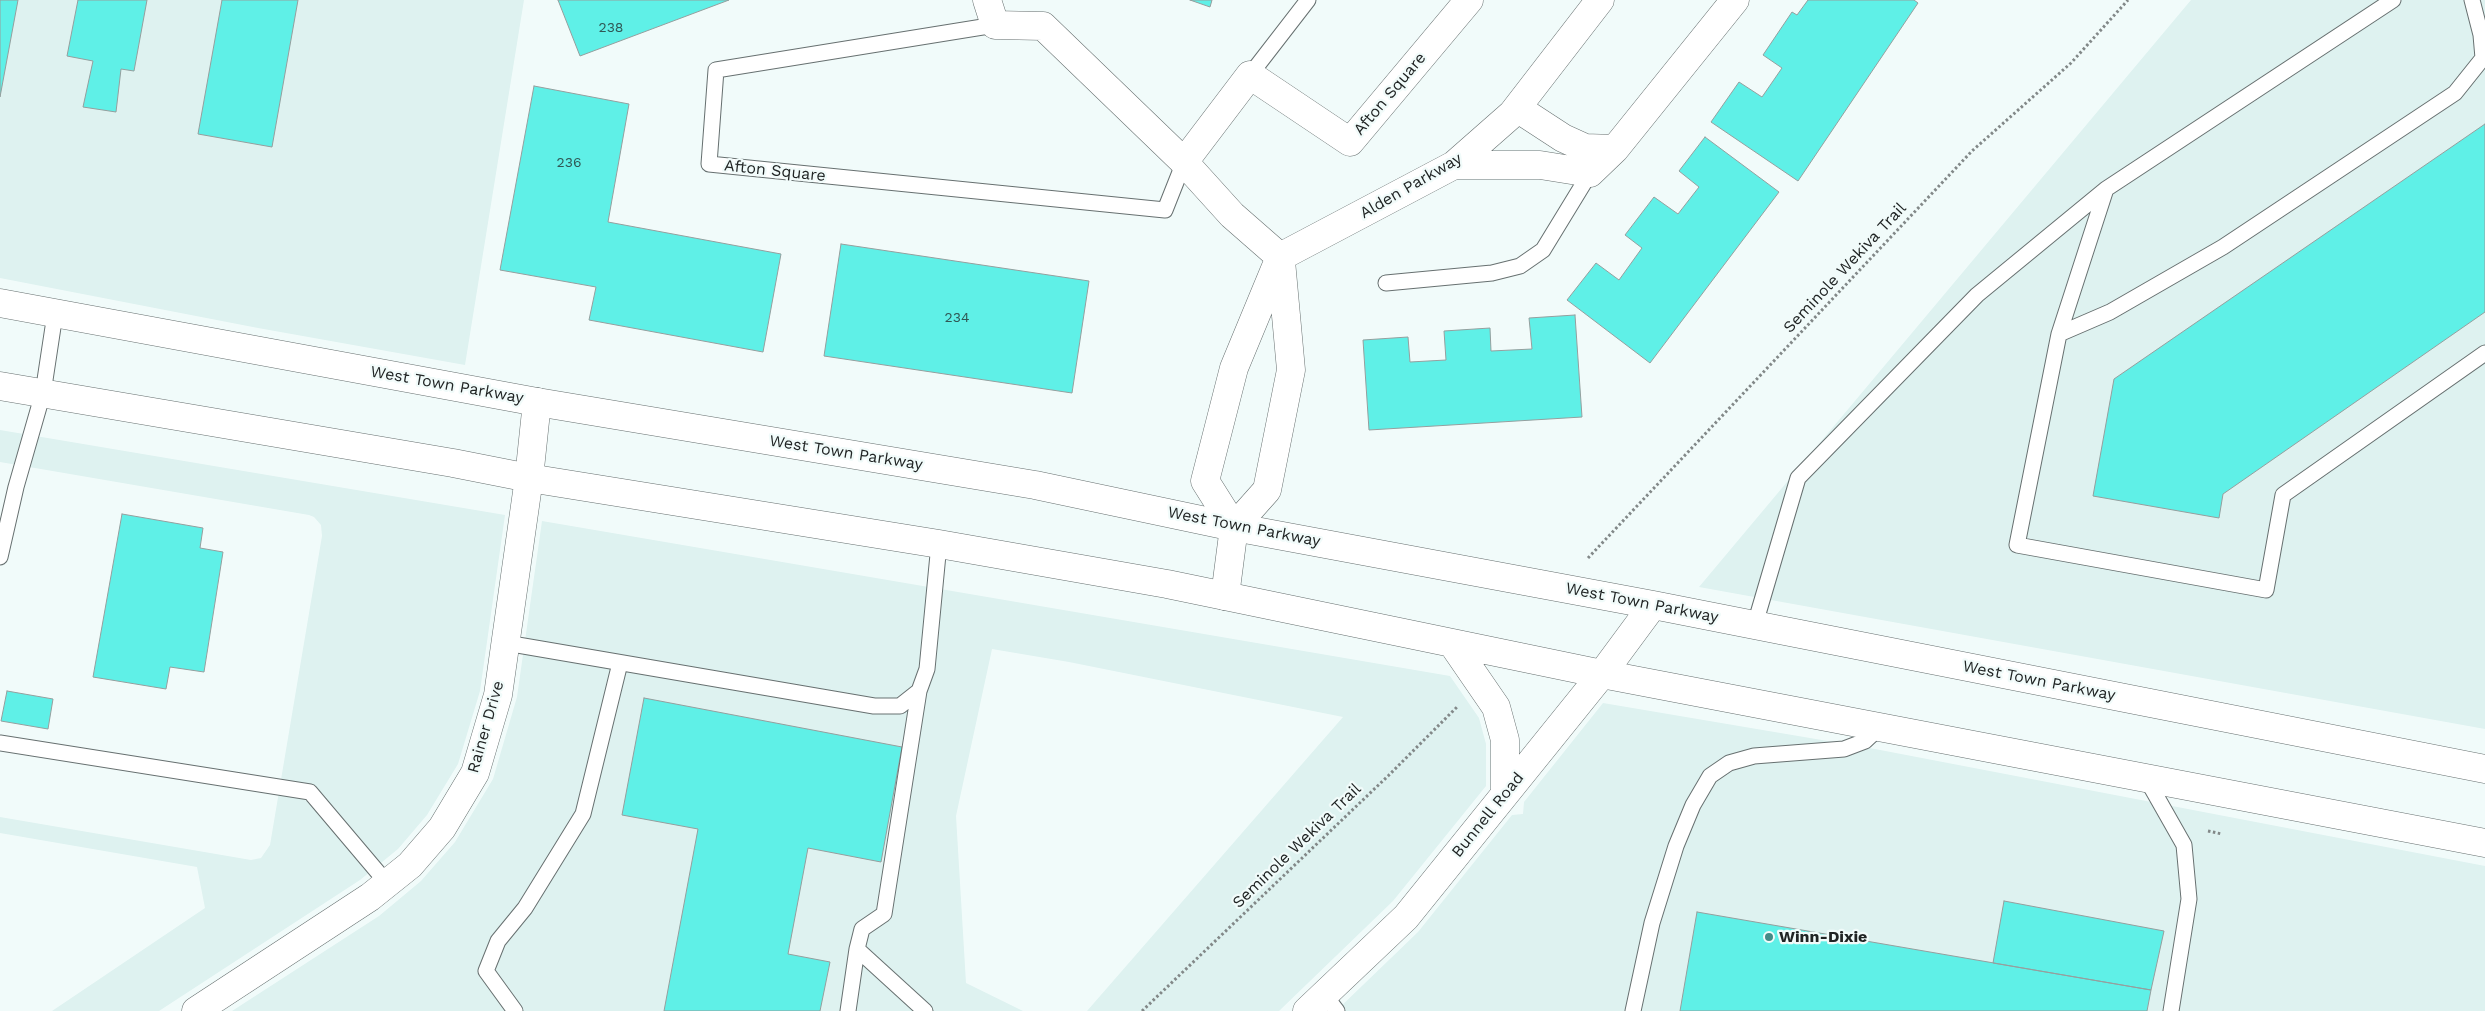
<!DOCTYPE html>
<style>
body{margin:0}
canvas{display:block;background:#f1fbfa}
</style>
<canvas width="2485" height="1011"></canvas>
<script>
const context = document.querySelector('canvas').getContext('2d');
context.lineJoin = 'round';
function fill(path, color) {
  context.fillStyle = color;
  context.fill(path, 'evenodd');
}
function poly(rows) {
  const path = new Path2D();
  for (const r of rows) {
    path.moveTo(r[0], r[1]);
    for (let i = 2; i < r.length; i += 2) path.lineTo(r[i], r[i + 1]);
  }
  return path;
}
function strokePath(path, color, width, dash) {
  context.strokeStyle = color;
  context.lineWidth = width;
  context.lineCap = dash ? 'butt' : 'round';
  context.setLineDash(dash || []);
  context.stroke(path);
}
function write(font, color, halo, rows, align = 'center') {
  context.font = font + ' "Work Sans",sans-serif';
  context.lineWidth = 4.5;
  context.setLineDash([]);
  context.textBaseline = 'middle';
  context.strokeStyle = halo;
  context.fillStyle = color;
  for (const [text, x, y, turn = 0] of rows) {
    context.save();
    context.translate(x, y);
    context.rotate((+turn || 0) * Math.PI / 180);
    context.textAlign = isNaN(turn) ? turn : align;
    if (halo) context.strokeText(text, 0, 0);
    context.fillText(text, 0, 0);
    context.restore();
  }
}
fill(poly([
 [0,0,524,0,465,365,258,328,0,278],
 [2191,0,2485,0,2485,729,1699,587],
 [0,430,505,515,480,691,458,764,427,815,398,849,360,880,159,1011,52,1011,205,908,197,867,0,833,0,817,251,860,261,858,270,845,322,536,321,525,314,517,309,515,0,462],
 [542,521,1450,676,1479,718,1486,744,1486,786,1393,901,1279,1011,1087,1011,1343,717,1069,662,992,649,956,816,966,983,1023,1011,232,1011,379,916,421,881,455,842,493,779,517,697],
 [1603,703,1875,749,2485,866,2485,1011,1336,1011,1418,932,1512,815,1523,814,1524,802]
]), '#def2f0');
const building = poly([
 [0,0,18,0,0,97,0,0],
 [78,0,147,0,134,71,121,69,116,112,83,107,93,61,67,56,78,0],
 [222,0,298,0,272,147,198,134,222,0],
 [558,0,729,0,580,56,558,0],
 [1190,0,1212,0,1210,7,1190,0],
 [1808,0,1914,0,1918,3,1798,181,1711,122,1739,82,1762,97,1782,68,1763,55,1792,12,1797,15,1808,0],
 [534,86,629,104,608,222,781,254,763,352,589,320,596,287,500,270,534,86],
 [2485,124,2485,312,2223,494,2219,518,2093,496,2114,379,2485,124],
 [1705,137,1779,192,1650,363,1567,300,1596,263,1619,280,1642,248,1625,235,1654,197,1678,214,1699,187,1679,171,1705,137],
 [841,244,1089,281,1072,393,824,356,841,244],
 [1575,315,1582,417,1369,430,1363,340,1408,337,1410,362,1446,360,1444,331,1490,328,1491,351,1532,349,1529,318,1575,315],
 [122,514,203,528,200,548,223,552,204,672,170,667,166,689,93,677,122,514],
 [7,691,53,699,48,729,1,721,7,691],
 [644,698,902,747,881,862,808,848,788,954,830,962,820,1011,664,1011,698,829,622,815,644,698],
 [2004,901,2164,931,2151,990,1993,963,2004,901],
 [1697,912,2151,990,2147,1011,1680,1011,1697,912]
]);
fill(building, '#5ff0e7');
strokePath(building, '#959f9e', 1);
const lane = poly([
 [995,25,716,70,709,164,1165,210,1184,162],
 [1250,75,1308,0],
 [2106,189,2059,334,2017,545,2266,590,2283,495,2485,353],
 [1386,283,1492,273,1520,266,1543,250,1590,173],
 [2059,334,2110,312,2223,247,2455,93,2483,58,2481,35,2472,0],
 [0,557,16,487,43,393,55,314],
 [1755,624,1798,478,1977,295,2106,189,2393,0],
 [506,643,874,706,900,706,919,691,927,669,939,544],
 [0,743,310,792,387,883],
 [2146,778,2184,845,2189,899,2171,1011],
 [857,949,925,1011],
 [1324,994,1337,1011],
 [515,1011,486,971,498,941,525,908,583,814,620,663],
 [848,1011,857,949,862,929,884,914,919,691],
 [1633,1011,1652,923,1676,846,1693,805,1710,776,1729,763,1754,756,1844,749,1865,741,1880,727]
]);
const street = poly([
 [987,0,995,25,1043,26,1184,162,1232,215,1280,257],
 [1517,108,1563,138,1585,148,1615,149],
 [1184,162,1250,75,1350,142,1469,0],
 [1454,165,1540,165,1590,173,1615,149,1735,0],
 [1234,527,1205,481,1234,368,1280,257,1454,165,1512,114,1600,0],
 [1225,596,1234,527,1267,490,1291,370,1281,261],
 [196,1011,370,897,410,865,442,828,475,773,498,695,529,478,537,402]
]);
const secondary = poly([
 [0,303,537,402,1035,485,1234,527,1653,605,2485,769],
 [0,386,453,463,529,478,939,544,1167,584,1602,674,2485,843],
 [1452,643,1496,707,1505,740,1505,794],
 [1307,1011,1406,917,1602,674,1653,605]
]);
strokePath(lane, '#677070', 17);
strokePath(street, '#677070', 29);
strokePath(secondary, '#677070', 29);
strokePath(poly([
 [1588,558,1972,151,2071,63,2128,0],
 [2208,831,2222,834],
 [1142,1011,1389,775,1457,707]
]), '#828888', 3, [2.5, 2.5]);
strokePath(lane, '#fff', 15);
strokePath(street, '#fff', 28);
strokePath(secondary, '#fff', 28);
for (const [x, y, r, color] of [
 [1769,937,5,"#448b87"]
]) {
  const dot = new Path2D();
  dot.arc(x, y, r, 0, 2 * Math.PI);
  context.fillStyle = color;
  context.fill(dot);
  strokePath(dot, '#f1fbfa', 2);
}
write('14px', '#305755', null, [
 ["238",611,28],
 ["236",569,163],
 ["234",957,318]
]);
write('16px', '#202424', '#f1fbfa', [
 ["Afton Square",1390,94,-50],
 ["Afton Square",775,171,6],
 ["Alden Parkway",1411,186,-30],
 ["Seminole Wekiva Trail",1845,268,-47],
 ["West Town Parkway",447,385,10],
 ["West Town Parkway",846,453,9],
 ["West Town Parkway",1244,527,11],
 ["West Town Parkway",1642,603,11],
 ["West Town Parkway",2039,681,11],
 ["Rainer Drive",486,727,-74],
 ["Bunnell Road",1488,815,-51],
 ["Seminole Wekiva Trail",1297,846,-44]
]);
write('bold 16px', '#202424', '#f1fbfa', [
 ["Winn-Dixie",1779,937]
], 'left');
</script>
